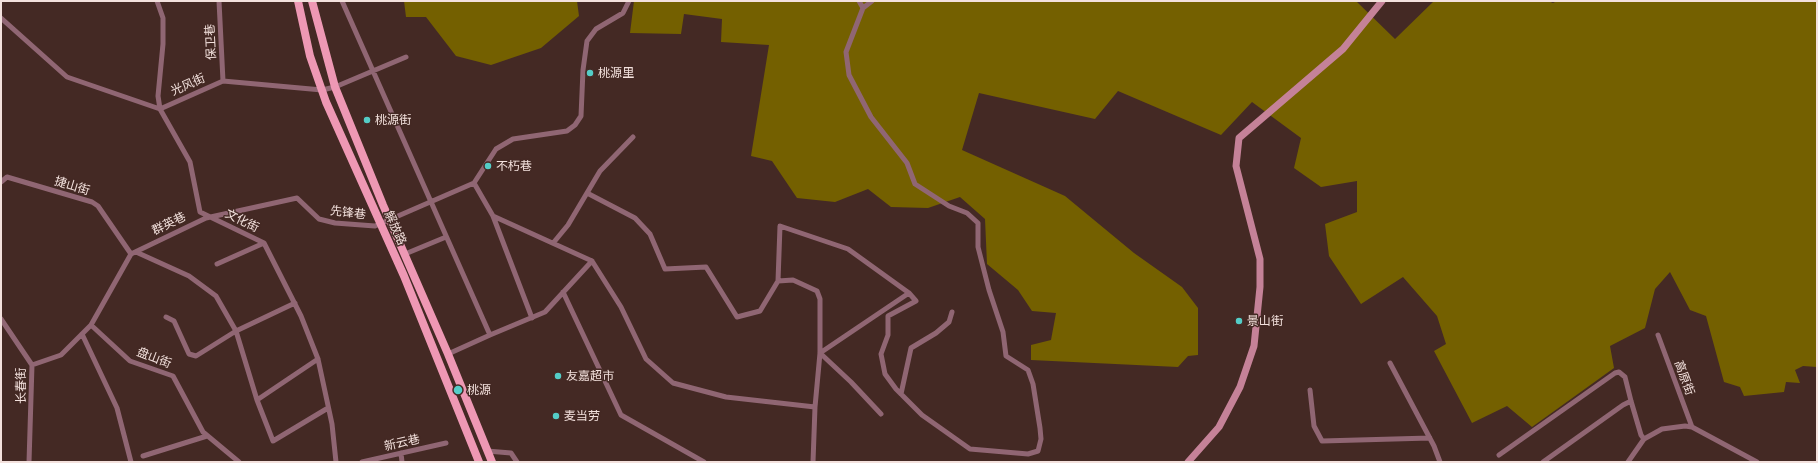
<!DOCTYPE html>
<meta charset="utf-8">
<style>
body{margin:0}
#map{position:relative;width:1818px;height:463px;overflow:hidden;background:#442924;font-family:"Alegreya Sans",sans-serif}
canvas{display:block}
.frame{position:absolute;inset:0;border:2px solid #f3e1dd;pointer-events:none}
</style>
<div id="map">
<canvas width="1818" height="463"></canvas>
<div class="frame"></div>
</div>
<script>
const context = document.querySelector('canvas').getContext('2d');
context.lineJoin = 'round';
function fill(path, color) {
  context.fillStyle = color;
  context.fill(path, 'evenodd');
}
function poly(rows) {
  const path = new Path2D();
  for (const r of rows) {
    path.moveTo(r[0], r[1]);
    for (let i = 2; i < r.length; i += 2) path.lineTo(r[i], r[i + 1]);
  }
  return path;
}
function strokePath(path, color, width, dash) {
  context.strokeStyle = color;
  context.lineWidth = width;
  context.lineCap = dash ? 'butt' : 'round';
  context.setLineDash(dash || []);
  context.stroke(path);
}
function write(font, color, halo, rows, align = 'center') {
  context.font = font + ' "Alegreya Sans","Noto Sans SC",sans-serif';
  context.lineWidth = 3;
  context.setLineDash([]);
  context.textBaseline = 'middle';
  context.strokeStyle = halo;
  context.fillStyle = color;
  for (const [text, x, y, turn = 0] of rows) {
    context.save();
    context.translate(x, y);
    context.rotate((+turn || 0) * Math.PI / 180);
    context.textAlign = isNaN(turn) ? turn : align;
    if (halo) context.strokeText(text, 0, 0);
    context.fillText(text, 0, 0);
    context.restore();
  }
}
fill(poly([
 [404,1,577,1,579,16,541,48,491,65,456,56,426,17,406,17],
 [634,1,1356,1,1395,39,1434,1,1548,1,1553,3,1557,1,1817,1,1817,367,1803,366,1795,370,1800,383,1786,382,1784,392,1744,396,1740,387,1724,382,1706,316,1690,310,1670,272,1655,289,1645,328,1610,346,1614,368,1532,427,1507,406,1472,423,1434,351,1446,344,1437,316,1403,277,1361,304,1329,256,1325,224,1357,212,1357,181,1321,187,1294,168,1301,138,1252,102,1221,135,1118,91,1095,119,979,93,962,150,1065,196,1134,253,1182,287,1198,308,1198,355,1188,356,1178,367,1031,360,1031,345,1051,340,1056,313,1032,311,1018,290,987,264,985,219,960,197,928,208,891,207,868,189,835,202,797,198,772,161,751,156,769,45,721,42,722,19,684,14,681,34,630,33]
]), '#746000');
strokePath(poly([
 [157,1,163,18,163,44,158,96,160,109,190,162,200,212,264,243,301,316,318,359,332,424,336,462],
 [219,1,223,81],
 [342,1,490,335],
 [859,1,863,8],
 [872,1,863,8,846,52,849,75,871,117,907,163,915,184,949,206,967,213,978,223,978,247,989,290,1003,332,1006,356,1028,370,1033,384,1040,428,1041,439,1038,451,1028,454,970,449,922,415,896,389,885,374,881,354,888,335,888,316,916,301,909,293],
 [1,18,67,77,160,109,223,81,322,90,335,87,406,57],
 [1,182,7,177,92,202,98,206,131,254],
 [474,183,493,216,592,261],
 [587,193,635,218,650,234,665,269,706,267,737,317,760,311,778,281,780,226,848,249,909,293,820,353,851,382,881,414],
 [493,216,532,318],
 [554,242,568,225,600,171,633,137],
 [136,252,189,276,216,296,236,331,257,400,273,441,328,408],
 [405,254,446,237],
 [217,264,264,243],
 [778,281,793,280,817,291,820,299,820,353,815,407,813,462],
 [563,292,621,415,704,462],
 [166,317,174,321,189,354,196,356,236,331,295,303],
 [1,319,32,365,29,462],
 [91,325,131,254,206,218,297,198,319,219,335,223,375,226,474,183,496,149,513,139,567,131,575,125,581,116,583,70,587,41,596,29,623,13,629,1],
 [82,334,117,408,131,462],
 [1658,335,1692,427],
 [448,354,490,335,545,312,592,261,621,307,646,359,673,383,726,397,815,407],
 [1390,363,1434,446,1440,462],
 [32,365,61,355,91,325,130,361,173,376,203,432,239,462],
 [1310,390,1314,426,1322,441,1430,438],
 [901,394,911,348,936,333,949,322,952,312],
 [257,400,318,359],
 [487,451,511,453,517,462],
 [401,453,402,462],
 [1499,455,1615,373,1619,372,1625,377,1631,401,1641,435,1644,439],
 [143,456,207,436],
 [362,462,446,443],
 [1543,462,1623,405,1631,401],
 [1628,462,1644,439,1662,429,1685,426,1692,427,1757,462]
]), '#906673', 5);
strokePath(poly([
 [1188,462,1219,427,1240,387,1254,346,1260,287,1260,259,1236,166,1239,138,1343,49,1382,1]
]), '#c58298', 7);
strokePath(poly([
 [298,1,310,56,326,102,404,276,479,462],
 [312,1,335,87,383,205,448,354,492,462]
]), '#ee98b4', 8);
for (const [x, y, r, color] of [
 [590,73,4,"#54cdc7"],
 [367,120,4,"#54cdc7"],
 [488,166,4,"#54cdc7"],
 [1239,321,4,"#54cdc7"],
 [558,376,4,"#54cdc7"],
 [458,390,5,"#54cdc7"],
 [556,416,4,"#54cdc7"]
]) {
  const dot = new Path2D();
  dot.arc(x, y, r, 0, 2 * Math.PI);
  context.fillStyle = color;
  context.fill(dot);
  strokePath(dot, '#442924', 1.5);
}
write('12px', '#f3e1dd', '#442924', [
 ["保卫巷",211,42,-93],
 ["光风街",188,85,-24],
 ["捷山街",72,186,17],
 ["先锋巷",348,213,7],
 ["文化街",242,221,26],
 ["群英巷",169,224,-26],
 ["解放路",395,228,66],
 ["盘山街",154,358,21],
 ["高原街",1684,378,70],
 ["长春街",21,386,-90],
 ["新云巷",402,443,-13]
]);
write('12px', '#f3e1dd', '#442924', [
 ["桃源里",598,73],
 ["桃源街",375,120],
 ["不朽巷",496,166],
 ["景山街",1247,321],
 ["友嘉超市",566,376],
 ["桃源",467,390],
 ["麦当劳",564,416]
], 'left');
</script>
